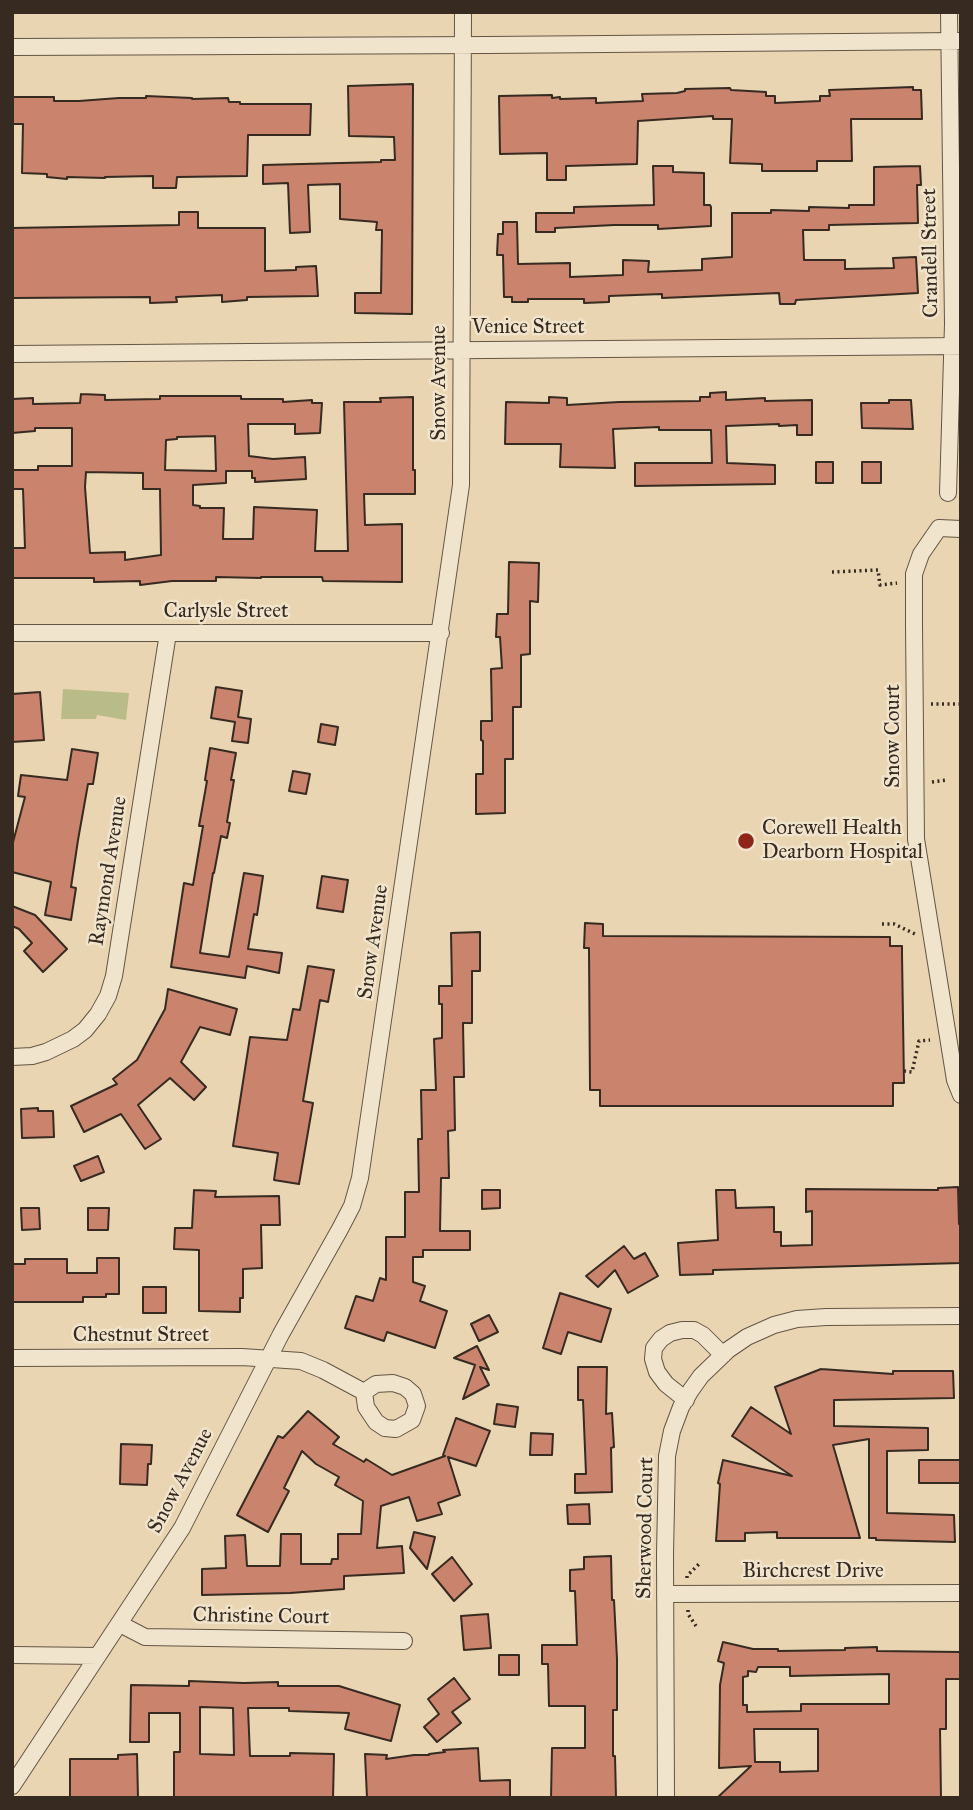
<!DOCTYPE html>
<style>
body{margin:0}
#map{position:relative;width:973px;height:1810px;overflow:hidden;background:#e9d5b1;font-family:"IM FELL Great Primer",serif}
canvas{display:block}
.frame{position:absolute;inset:0;border:14px solid #362a21;pointer-events:none}
</style>
<div id="map">
<canvas width="973" height="1810"></canvas>
<div class="frame"></div>
</div>
<script>
const context = document.querySelector('canvas').getContext('2d');
context.lineJoin = 'round';
function fill(path, color) {
  context.fillStyle = color;
  context.fill(path, 'evenodd');
}
function poly(rows) {
  const path = new Path2D();
  for (const r of rows) {
    path.moveTo(r[0], r[1]);
    for (let i = 2; i < r.length; i += 2) path.lineTo(r[i], r[i + 1]);
  }
  return path;
}
function strokePath(path, color, width, dash) {
  context.strokeStyle = color;
  context.lineWidth = width;
  context.lineCap = dash ? 'butt' : 'round';
  context.setLineDash(dash || []);
  context.stroke(path);
}
function write(font, color, halo, rows, align = 'center') {
  context.font = font + ' "IM FELL Great Primer",serif';
  context.lineWidth = 5;
  context.setLineDash([]);
  context.textBaseline = 'middle';
  context.strokeStyle = halo;
  context.fillStyle = color;
  for (const [text, x, y, turn = 0] of rows) {
    context.save();
    context.translate(x, y);
    context.rotate((+turn || 0) * Math.PI / 180);
    context.textAlign = isNaN(turn) ? turn : align;
    if (halo) context.strokeText(text, 0, 0);
    context.fillText(text, 0, 0);
    context.restore();
  }
}
fill(poly([
 [63,689,129,693,126,720,97,715,96,719,61,719]
]), '#b9bc89');
const building = poly([
 [413,84,412,314,355,313,355,293,381,293,382,230,376,230,377,222,340,219,340,184,308,185,310,232,290,233,288,183,263,184,263,165,381,162,381,160,395,160,394,137,349,136,348,86,413,84],
 [913,87,913,90,921,90,922,119,851,119,852,161,817,161,817,171,762,171,762,164,730,163,732,119,713,119,713,116,638,121,637,164,566,166,566,180,547,180,547,153,500,154,499,96,552,95,552,98,560,97,560,99,596,98,596,103,643,101,642,94,677,93,685,91,685,89,730,88,731,90,766,92,766,96,775,96,775,103,820,101,820,96,830,96,829,90,913,87],
 [146,96,192,98,192,99,228,98,229,102,240,102,240,104,311,104,310,135,248,135,247,176,177,177,176,188,153,188,153,176,105,177,105,178,67,177,67,179,47,177,47,174,22,173,23,124,12,124,12,97,54,97,54,101,79,101,119,98,146,98,146,96],
 [653,166,673,166,673,172,704,173,704,205,710,205,711,207,711,226,658,229,658,225,614,225,555,228,555,232,536,232,536,213,574,213,574,207,654,205,653,166],
 [920,166,921,185,917,185,918,223,829,225,829,230,803,230,804,260,845,260,845,269,894,268,893,258,916,257,918,293,796,300,795,304,780,304,779,293,662,298,662,294,609,296,609,302,584,303,584,299,528,299,528,302,512,302,512,297,504,297,503,255,497,255,498,234,503,234,503,222,517,222,518,264,570,263,570,277,623,275,623,260,649,261,648,272,702,270,702,259,732,257,732,213,771,213,771,210,809,211,809,207,849,208,849,205,874,205,874,167,920,166],
 [179,212,198,212,198,228,265,228,265,271,296,270,296,267,316,266,318,296,247,297,247,300,222,302,222,295,176,297,177,302,150,303,150,297,12,298,12,228,179,225,179,212],
 [726,392,726,400,765,398,765,401,812,400,812,435,797,435,797,425,779,426,779,424,726,426,727,463,775,465,775,484,635,486,635,463,712,463,711,430,659,430,659,427,613,429,615,468,560,467,561,444,505,444,506,402,549,403,549,397,567,398,567,405,619,402,700,401,700,397,710,397,710,393,726,392],
 [81,394,105,395,105,400,160,399,160,396,241,396,241,399,283,399,283,402,312,400,312,403,322,403,320,433,295,434,295,424,248,424,249,456,273,459,305,457,306,479,255,482,255,478,252,478,252,471,226,471,226,483,193,485,193,505,200,506,200,508,224,508,223,539,253,539,254,507,317,510,315,551,348,551,344,402,381,402,380,398,413,397,413,470,415,470,415,494,364,494,365,525,402,524,402,582,323,581,322,577,261,577,261,578,216,577,216,581,172,581,140,585,140,581,94,582,94,578,12,578,12,548,25,548,23,489,12,489,12,470,38,470,38,466,72,466,72,428,35,428,35,431,12,433,12,399,33,398,33,404,80,403,81,394],
 [215,436,216,471,165,470,166,440,177,439,177,437,215,436],
 [86,472,143,473,143,489,160,489,161,555,125,560,125,552,90,553,85,487,86,472],
 [889,400,911,400,913,429,862,428,861,403,889,403,889,400],
 [816,462,833,462,833,483,816,483,816,462],
 [862,462,881,462,881,483,862,483,862,462],
 [509,562,539,563,538,602,530,601,530,654,521,655,521,707,513,707,513,759,505,759,505,813,476,814,476,774,483,774,483,741,481,740,481,721,492,721,491,669,502,668,500,637,496,637,497,614,508,614,509,562],
 [216,687,242,691,238,717,251,719,248,743,232,741,235,722,211,718,216,687],
 [40,692,44,740,12,742,12,694,40,692],
 [321,724,338,727,335,745,318,742,321,724],
 [210,748,236,753,231,780,234,780,227,822,230,823,227,838,221,836,214,873,213,873,200,953,229,957,244,873,263,876,257,915,254,914,248,949,282,953,279,973,247,966,245,978,171,967,184,883,193,885,203,826,199,826,207,781,205,780,210,748],
 [72,749,98,753,93,784,88,784,78,840,71,887,76,888,71,920,45,915,51,882,12,872,12,846,25,797,18,796,21,775,67,780,72,749],
 [293,771,310,774,306,794,289,791,293,771],
 [322,876,348,880,343,912,317,908,322,876],
 [12,906,35,915,67,949,43,972,24,951,32,943,19,929,12,926,12,906],
 [585,923,603,924,603,936,890,937,890,946,902,946,902,954,904,1083,893,1083,893,1106,600,1106,600,1090,590,1090,589,948,584,948,585,923],
 [480,932,480,971,472,971,472,1023,463,1023,464,1077,454,1077,455,1130,448,1131,449,1178,441,1178,440,1231,470,1231,470,1250,423,1250,423,1257,413,1257,413,1282,425,1286,420,1301,447,1311,435,1348,387,1332,384,1341,345,1328,356,1296,373,1301,380,1278,386,1280,386,1237,405,1237,405,1192,419,1192,418,1139,422,1139,421,1090,436,1090,434,1039,442,1038,442,1004,439,1004,439,986,452,986,451,933,480,932],
 [308,966,334,970,328,1002,320,1000,303,1101,313,1103,299,1184,274,1180,278,1153,233,1146,250,1037,287,1040,293,1009,300,1010,308,966],
 [168,989,237,1009,230,1035,200,1027,181,1062,206,1087,194,1100,170,1078,138,1105,161,1139,145,1149,121,1114,84,1132,71,1106,117,1084,113,1079,137,1060,165,1009,168,989],
 [38,1108,38,1111,53,1111,54,1137,22,1138,21,1109,38,1108],
 [98,1156,104,1172,81,1181,74,1166,98,1156],
 [958,1187,959,1224,961,1224,961,1263,713,1270,713,1274,680,1275,678,1243,718,1240,716,1190,735,1190,736,1208,774,1207,774,1232,781,1232,781,1246,812,1245,812,1211,806,1212,806,1189,938,1190,938,1188,958,1187],
 [194,1190,216,1191,215,1197,279,1196,280,1225,261,1225,262,1268,243,1269,243,1298,240,1298,240,1312,199,1311,199,1250,174,1249,175,1228,192,1228,194,1190],
 [482,1190,500,1190,500,1208,482,1209,482,1190],
 [21,1208,39,1208,40,1229,22,1230,21,1208],
 [88,1208,109,1208,108,1230,88,1230,88,1208],
 [624,1246,634,1259,645,1253,658,1276,628,1293,615,1270,598,1287,586,1276,624,1246],
 [97,1258,119,1258,119,1294,106,1294,106,1297,83,1297,83,1302,12,1302,12,1264,25,1264,25,1259,67,1259,67,1273,97,1273,97,1258],
 [143,1287,166,1287,166,1313,143,1313,143,1287],
 [560,1293,611,1309,601,1342,568,1332,561,1354,543,1348,560,1293],
 [489,1315,498,1332,479,1341,471,1324,489,1315],
 [477,1346,489,1370,480,1367,489,1385,463,1399,475,1365,454,1358,477,1346],
 [578,1367,607,1367,606,1414,612,1413,614,1447,611,1448,612,1492,575,1493,575,1474,586,1474,583,1400,578,1400,578,1367],
 [821,1369,893,1374,893,1371,953,1371,954,1398,834,1400,834,1426,928,1428,928,1450,887,1451,887,1513,954,1515,955,1542,876,1540,876,1538,869,1538,869,1439,833,1445,860,1538,777,1538,777,1532,745,1533,745,1541,716,1541,720,1484,718,1483,723,1460,792,1476,732,1436,751,1407,791,1434,775,1387,821,1369],
 [497,1404,518,1407,515,1427,494,1424,497,1404],
 [308,1411,339,1437,333,1444,364,1462,366,1459,392,1475,445,1456,443,1455,456,1418,490,1431,476,1466,448,1457,460,1495,438,1503,442,1514,417,1521,409,1497,381,1506,377,1548,402,1546,404,1573,344,1576,344,1589,290,1593,202,1595,202,1569,226,1568,225,1536,245,1535,247,1566,280,1566,281,1534,301,1534,301,1564,331,1564,332,1559,338,1559,338,1534,361,1534,363,1501,335,1485,339,1477,316,1464,302,1451,284,1488,289,1491,268,1532,237,1515,278,1436,283,1438,308,1411],
 [531,1433,553,1434,552,1455,530,1455,531,1433],
 [121,1444,152,1445,151,1464,148,1464,147,1485,120,1484,121,1444],
 [919,1460,961,1460,961,1483,919,1483,919,1460],
 [589,1504,590,1524,568,1524,567,1505,589,1504],
 [414,1532,435,1537,427,1569,410,1548,414,1532],
 [611,1556,612,1600,614,1600,617,1659,617,1710,613,1710,613,1756,615,1756,616,1798,551,1798,552,1748,585,1748,585,1706,549,1706,548,1664,542,1664,542,1645,577,1645,575,1591,570,1591,570,1570,584,1569,584,1557,611,1556],
 [452,1557,472,1584,454,1601,432,1574,452,1557],
 [488,1614,491,1648,464,1650,461,1616,488,1614],
 [723,1642,753,1649,778,1649,778,1651,845,1650,845,1648,877,1647,877,1651,961,1652,961,1679,946,1679,946,1729,940,1729,941,1798,717,1798,751,1766,719,1768,720,1685,724,1663,718,1661,723,1642],
 [758,1667,790,1667,790,1676,889,1674,889,1704,801,1704,801,1711,747,1712,747,1705,743,1705,743,1677,748,1676,748,1671,756,1672,758,1667],
 [754,1729,818,1729,818,1771,780,1772,780,1762,755,1762,754,1729],
 [499,1655,519,1655,519,1675,499,1675,499,1655],
 [454,1678,470,1699,452,1712,461,1723,437,1742,424,1727,439,1714,428,1699,454,1678],
 [189,1681,244,1683,278,1682,278,1686,339,1686,400,1705,391,1741,345,1729,349,1713,289,1711,289,1708,248,1708,250,1756,290,1756,290,1753,334,1754,333,1798,174,1798,174,1752,180,1752,180,1713,149,1713,149,1742,130,1742,131,1685,189,1686,189,1681],
 [200,1707,233,1708,234,1755,200,1754,200,1707],
 [478,1748,480,1781,510,1780,510,1798,367,1798,365,1754,387,1755,386,1759,414,1755,429,1755,429,1754,445,1752,443,1750,478,1748],
 [137,1754,138,1798,70,1798,70,1759,118,1759,118,1755,137,1754]
]);
fill(building, '#ca846d');
strokePath(building, '#362a21', 2);
const minor = poly([
 [12,47,488,45,961,41],
 [12,354,961,346],
 [948,493,953,324,949,12],
 [961,529,939,528,921,554,914,574,914,625,916,839,955,1080,961,1095],
 [12,633,441,633],
 [12,1057,32,1056,46,1052,73,1039,85,1030,98,1014,108,996,114,976,168,633],
 [12,1358,242,1357,301,1361,323,1370,364,1392],
 [393,1383,405,1387,413,1394,417,1406,412,1420,396,1429,385,1428,376,1422,366,1407,364,1392,376,1384,393,1383],
 [686,1400,666,1384,657,1372,653,1359,654,1348,661,1339,670,1333,682,1330,694,1330,703,1335,723,1355],
 [665,1594,961,1593],
 [120,1624,145,1637,404,1641],
 [12,1655,98,1656],
 [12,1786,182,1528,281,1334,340,1229,352,1206,360,1178,461,485,463,12],
 [666,1798,665,1554,667,1456,672,1431,681,1407,691,1390,701,1376,728,1350,747,1337,774,1325,797,1319,826,1317,961,1316]
]);
strokePath(minor, '#635545', 18);
strokePath(poly([
 [832,572,878,570,880,585,897,583],
 [931,704,961,704],
 [932,782,947,780],
 [882,924,894,924,915,934],
 [904,1071,912,1072,919,1041,930,1040],
 [687,1578,687,1576,699,1564],
 [688,1610,688,1614,696,1626]
]), '#362a21', 3.5, [2, 3.5]);
strokePath(minor, '#f1e4cc', 16);
for (const [x, y, r, color] of [
 [746,841,9,"#8f2418"]
]) {
  const dot = new Path2D();
  dot.arc(x, y, r, 0, 2 * Math.PI);
  context.fillStyle = color;
  context.fill(dot);
  strokePath(dot, '#f1e4cc', 2.5);
}
write('21px', '#362a21', '#f1e4cc', [
 ["Crandell Street",931,253,-91],
 ["Venice Street",528,328],
 ["Snow Avenue",440,383,-90],
 ["Carlysle Street",226,612],
 ["Snow Court",894,736,-90],
 ["Raymond Avenue",109,871,-81],
 ["Snow Avenue",374,942,-82],
 ["Chestnut Street",141,1336],
 ["Snow Avenue",181,1481,-62],
 ["Sherwood Court",646,1528,-89],
 ["Birchcrest Drive",813,1572],
 ["Christine Court",261,1617,1]
]);
write('21px', '#362a21', '#f1e4cc', [
 ["Corewell Health",762,829],
 ["Dearborn Hospital",762,853]
], 'left');
</script>
